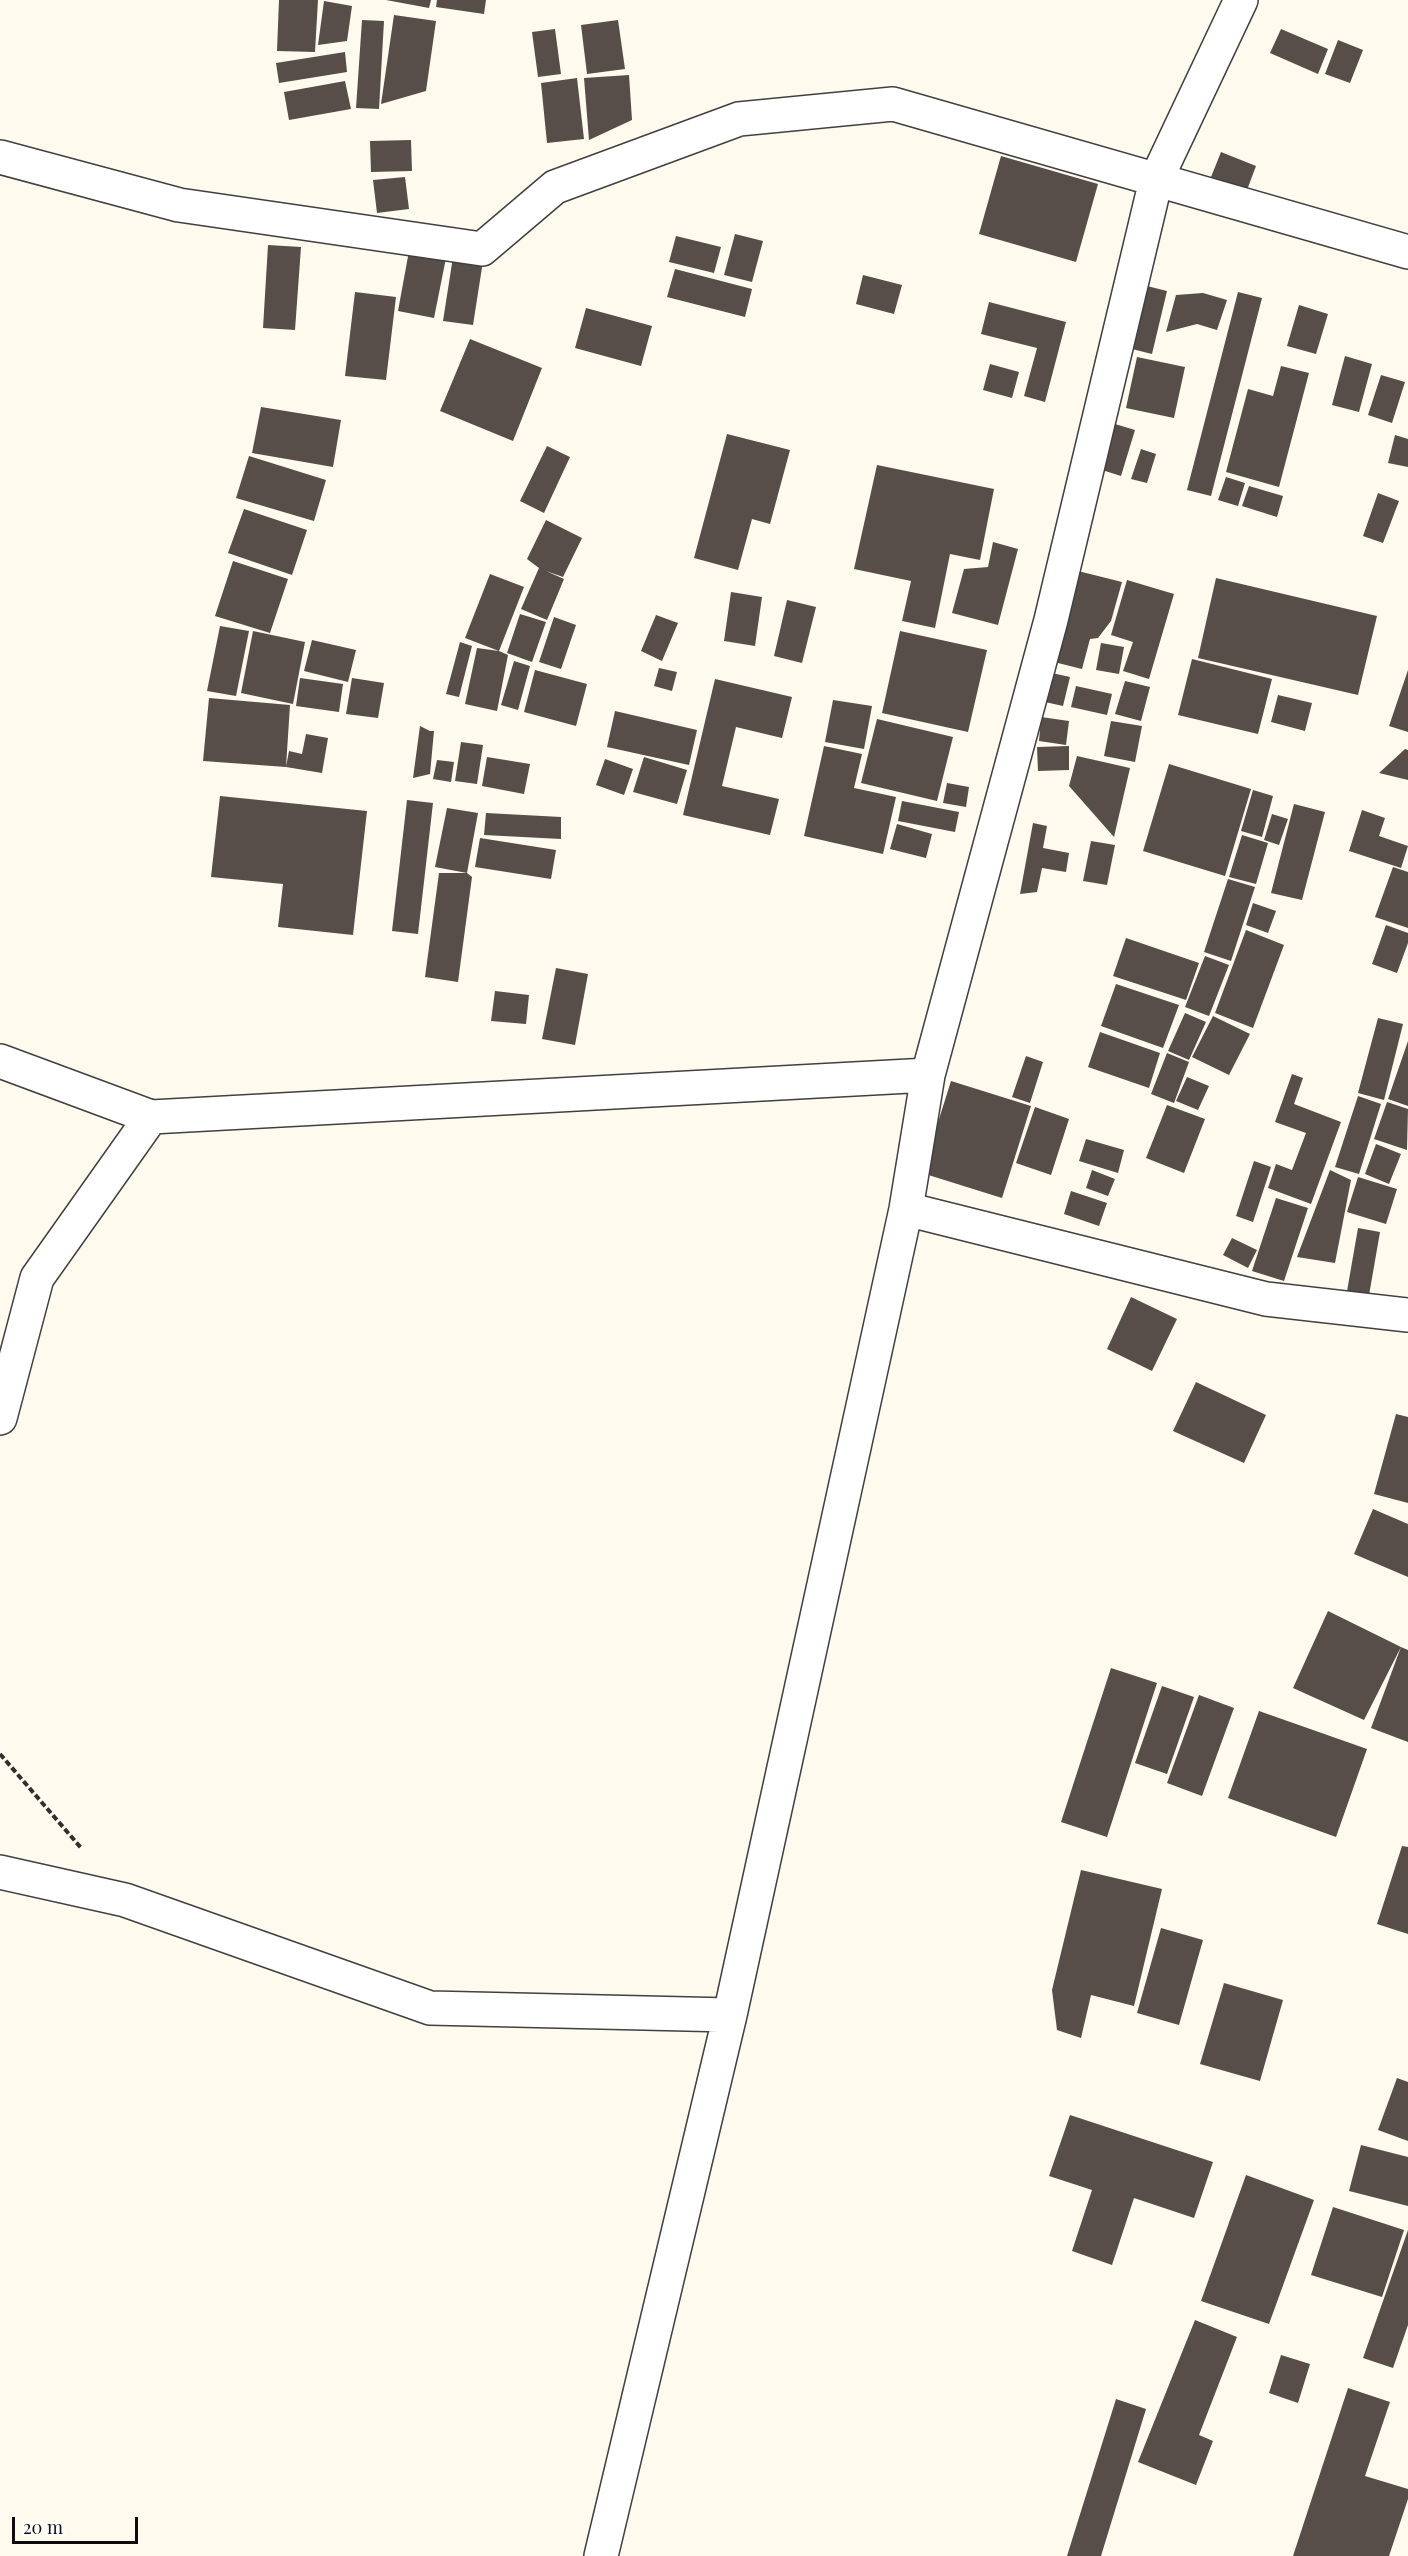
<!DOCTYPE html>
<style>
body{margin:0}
#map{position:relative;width:1408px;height:2556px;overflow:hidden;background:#fffaee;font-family:"Playfair Display",serif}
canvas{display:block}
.scale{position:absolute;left:12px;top:2517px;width:126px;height:27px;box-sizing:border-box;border:3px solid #0d0d0d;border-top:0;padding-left:8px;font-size:18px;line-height:21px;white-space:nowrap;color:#0d0d0d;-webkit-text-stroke:4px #fff;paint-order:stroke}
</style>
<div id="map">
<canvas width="1408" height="2556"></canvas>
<div class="scale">20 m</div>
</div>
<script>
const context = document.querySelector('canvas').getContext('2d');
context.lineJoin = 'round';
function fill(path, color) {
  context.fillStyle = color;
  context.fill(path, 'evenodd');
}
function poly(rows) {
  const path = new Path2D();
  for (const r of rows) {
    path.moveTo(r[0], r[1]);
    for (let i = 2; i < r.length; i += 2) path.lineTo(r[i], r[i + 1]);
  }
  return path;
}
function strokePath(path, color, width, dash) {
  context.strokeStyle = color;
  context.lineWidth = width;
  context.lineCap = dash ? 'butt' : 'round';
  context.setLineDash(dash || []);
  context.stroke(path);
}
fill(poly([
 [279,0,318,0,315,52,277,51],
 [386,0,431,0,429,8],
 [437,0,486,0,484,14,436,7],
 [324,1,352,6,347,41,318,45],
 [394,15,436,21,426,91,381,104],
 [362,20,384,21,379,109,356,108],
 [618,20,625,69,587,74,581,25],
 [555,29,561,74,538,77,532,32],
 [1281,29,1328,49,1318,74,1270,53],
 [1338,40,1363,50,1350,83,1325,74],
 [345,52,347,72,279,83,276,63],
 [629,75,632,120,589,140,584,78],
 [577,78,584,139,547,143,541,83],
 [345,81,351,109,289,120,284,92],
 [411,140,412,171,371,172,370,141],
 [1221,152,1256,166,1247,190,1211,177],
 [1001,156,1098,184,1076,262,979,234],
 [405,177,409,209,377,213,373,180],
 [735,234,763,241,752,282,724,275],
 [676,236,721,247,714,273,669,262],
 [268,245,301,247,295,330,263,328],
 [409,251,446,258,434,318,398,311],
 [453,257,483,261,473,325,443,321],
 [675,269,752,289,745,317,667,297],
 [863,275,902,285,894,314,856,304],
 [1143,285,1167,291,1152,354,1128,348],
 [355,292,396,297,386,380,345,376],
 [1238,292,1262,298,1211,496,1187,490],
 [1203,293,1227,300,1217,330,1197,324,1166,332,1176,295],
 [989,302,1066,322,1045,402,1024,396,1037,348,981,334],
 [1299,305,1328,314,1316,354,1287,346],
 [586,308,652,326,641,366,575,348],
 [470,339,542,368,513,441,440,411],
 [1345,356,1372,364,1359,412,1332,405],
 [1137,357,1185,367,1174,418,1126,408],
 [990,364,1019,372,1012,398,983,390],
 [1281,366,1309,373,1279,487,1226,472,1248,389,1273,396],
 [1381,375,1405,382,1392,423,1368,415],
 [261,407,341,420,333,467,252,453],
 [1115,424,1135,430,1121,476,1102,470],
 [727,434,790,450,770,524,752,519,738,570,694,558],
 [1395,435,1408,439,1408,467,1388,463],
 [547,446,570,457,544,513,520,501],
 [1141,449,1156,454,1147,483,1131,479],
 [249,456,326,480,314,521,236,498],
 [877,465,994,489,980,560,950,554,935,628,902,621,911,581,854,569],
 [1226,477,1245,483,1238,506,1218,500],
 [1249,486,1283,496,1277,517,1242,506],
 [1378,493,1399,501,1383,543,1363,536],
 [244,509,307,530,292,575,228,553],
 [546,520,582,538,563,577,546,571,564,579,547,620,521,609,539,568,527,559],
 [993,542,1018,549,998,625,952,613,964,569,988,567],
 [233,561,288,579,270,633,215,616],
 [1078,571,1122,582,1111,621,1098,638,1090,639,1082,669,1054,662],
 [490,574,524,587,499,651,465,638],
 [1216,578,1377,616,1358,695,1198,658],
 [1127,580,1174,594,1149,679,1123,671,1133,642,1111,635],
 [731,592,762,597,755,646,724,641],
 [787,600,816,607,802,663,774,656],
 [520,614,546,622,532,662,507,653],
 [656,615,678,623,662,661,641,651],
 [554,617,576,625,561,669,539,662],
 [220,626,249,631,236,696,207,691],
 [253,631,305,642,293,704,241,693],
 [900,631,987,650,968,732,882,713],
 [312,640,356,650,348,682,304,671],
 [460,642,472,646,459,697,446,694],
 [1101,643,1124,647,1119,674,1096,670],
 [477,648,499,651,508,655,497,711,465,704],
 [1192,659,1272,679,1258,734,1178,715],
 [514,661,530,666,518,710,501,705],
 [659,668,677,672,672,691,654,686],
 [535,670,587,684,576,726,524,712],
 [1408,670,1408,732,1389,726],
 [1052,673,1070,677,1063,706,1045,702],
 [300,678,343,684,339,712,296,706],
 [352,678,384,683,378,718,346,714],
 [715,679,792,697,782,738,736,727,722,786,779,799,770,835,683,815],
 [1125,681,1150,687,1141,721,1115,714],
 [1076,686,1112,694,1107,715,1071,707],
 [1278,695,1312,703,1305,731,1271,722],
 [209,698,290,705,286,767,289,751,302,754,306,734,328,738,322,773,286,767,203,761],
 [833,700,872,706,864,749,825,742],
 [615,711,697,730,689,765,607,747],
 [1041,717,1069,721,1066,745,1039,741],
 [877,719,953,737,937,801,861,783],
 [1111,721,1142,726,1135,762,1104,756],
 [420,726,430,731,434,731,430,774,413,778],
 [461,742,483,745,477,784,455,781],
 [824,746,862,754,854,788,896,797,883,854,804,836],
 [1069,746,1069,770,1038,771,1037,747],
 [1405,749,1408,750,1408,780,1379,773],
 [1077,756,1130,768,1114,837,1069,786],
 [487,757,530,764,524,794,482,786],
 [644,757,687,770,677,804,633,792],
 [605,759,633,769,624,795,596,785],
 [437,760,454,762,451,782,433,779],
 [1169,764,1251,789,1225,876,1143,851],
 [947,783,969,787,966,807,943,803],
 [1253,790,1273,796,1262,837,1241,831],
 [220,796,367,811,353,935,278,927,283,884,211,877],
 [407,800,433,803,418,934,392,931],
 [902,801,959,812,955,832,898,821],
 [1294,804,1325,812,1302,900,1271,893],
 [447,808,478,813,467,873,435,867],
 [1362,810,1385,818,1379,836,1408,846,1401,868,1349,851],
 [486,813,561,817,561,839,484,835],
 [1272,814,1288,819,1279,845,1264,840],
 [1033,823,1047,826,1043,848,1069,853,1066,872,1042,868,1037,892,1020,894],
 [897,824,932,834,926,858,890,849],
 [1242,835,1268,843,1256,884,1229,877],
 [480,838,556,850,551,879,475,867],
 [1091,841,1115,845,1107,885,1083,881],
 [1393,867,1408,872,1408,928,1375,917],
 [439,873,467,873,472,877,458,982,425,977],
 [1228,879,1255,887,1231,961,1204,952],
 [1253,903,1276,911,1268,933,1246,925],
 [1386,925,1408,933,1408,943,1397,973,1372,964],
 [1246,930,1284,945,1253,1028,1215,1013],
 [1126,938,1199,963,1186,1000,1113,976],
 [1205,956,1229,965,1209,1016,1185,1007],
 [556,968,588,974,575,1045,542,1039],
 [1116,984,1179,1005,1163,1048,1101,1026],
 [495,991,529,995,526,1024,491,1021],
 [1185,1013,1206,1022,1189,1060,1168,1051],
 [1213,1016,1250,1034,1229,1075,1192,1057],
 [1378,1018,1403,1024,1384,1100,1358,1093],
 [1100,1032,1160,1053,1149,1088,1088,1067],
 [1408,1041,1408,1106,1388,1099],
 [1167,1053,1189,1062,1174,1103,1151,1094],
 [1026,1056,1043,1062,1030,1103,1012,1097],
 [1292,1074,1303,1078,1294,1104,1341,1122,1311,1204,1268,1188,1276,1164,1292,1170,1306,1133,1275,1122],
 [1187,1077,1209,1086,1198,1110,1176,1101],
 [951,1081,1031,1106,1002,1198,922,1173],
 [1358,1096,1381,1104,1359,1174,1335,1167],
 [1387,1102,1408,1109,1407,1150,1374,1139],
 [1167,1105,1205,1119,1184,1173,1146,1158],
 [1035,1107,1069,1119,1051,1175,1016,1163],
 [1086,1139,1124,1150,1118,1173,1079,1161],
 [1376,1144,1401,1154,1389,1184,1365,1174],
 [1254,1161,1271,1167,1253,1222,1236,1216],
 [1092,1170,1115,1179,1108,1196,1086,1188],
 [1330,1170,1351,1180,1335,1263,1297,1257],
 [1358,1177,1397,1189,1386,1224,1347,1212],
 [1071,1191,1107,1203,1099,1226,1064,1214],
 [1276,1198,1308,1208,1284,1281,1252,1271],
 [1358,1228,1380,1232,1368,1301,1346,1297],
 [1232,1238,1257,1250,1248,1268,1223,1255],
 [1131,1297,1177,1319,1152,1371,1107,1349],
 [1196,1382,1266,1415,1244,1463,1173,1431],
 [1396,1414,1408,1417,1408,1503,1374,1494],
 [1373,1509,1408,1524,1408,1577,1354,1554],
 [1328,1611,1401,1647,1364,1720,1293,1688],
 [1401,1647,1408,1650,1408,1742,1371,1728],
 [1111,1668,1157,1683,1107,1837,1061,1822],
 [1162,1686,1194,1697,1167,1774,1135,1763],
 [1199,1695,1234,1708,1202,1796,1167,1783],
 [1259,1711,1367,1749,1336,1837,1228,1798],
 [1402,1846,1408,1847,1408,1934,1377,1924],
 [1081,1870,1162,1889,1134,2006,1091,1995,1081,2038,1057,2030,1052,1990],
 [1161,1928,1203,1940,1179,2025,1137,2013],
 [1224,1983,1283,2000,1260,2081,1200,2064],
 [1397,2078,1408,2082,1408,2141,1378,2130],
 [1070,2115,1213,2162,1194,2218,1134,2198,1112,2265,1072,2251,1092,2190,1049,2176],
 [1361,2145,1408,2157,1408,2206,1349,2191],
 [1246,2175,1314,2200,1269,2324,1201,2301],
 [1333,2207,1404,2230,1382,2297,1311,2275],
 [1408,2230,1408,2325,1393,2368,1363,2358],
 [1195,2320,1237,2337,1199,2435,1213,2441,1196,2485,1138,2462],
 [1281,2355,1310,2364,1298,2403,1269,2393],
 [1348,2388,1390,2402,1365,2476,1408,2489,1408,2499,1389,2556,1293,2556],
 [1116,2399,1146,2409,1101,2556,1067,2556]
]), '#574d49');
const street = poly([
 [0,157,179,205,482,249,555,187,739,119,893,104,1408,252],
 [0,1061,151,1117,928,1075],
 [906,1209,1266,1299,1408,1315],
 [0,1418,37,1278,151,1117],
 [0,1872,125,1900,430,2008,730,2015],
 [601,2556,730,2015,906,1209,928,1075,1051,620,1156,180,1241,0]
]);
strokePath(street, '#404040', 36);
strokePath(poly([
 [0,1754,82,1849]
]), '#2f2f2f', 4, [6, 3]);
strokePath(street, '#fff', 33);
</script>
